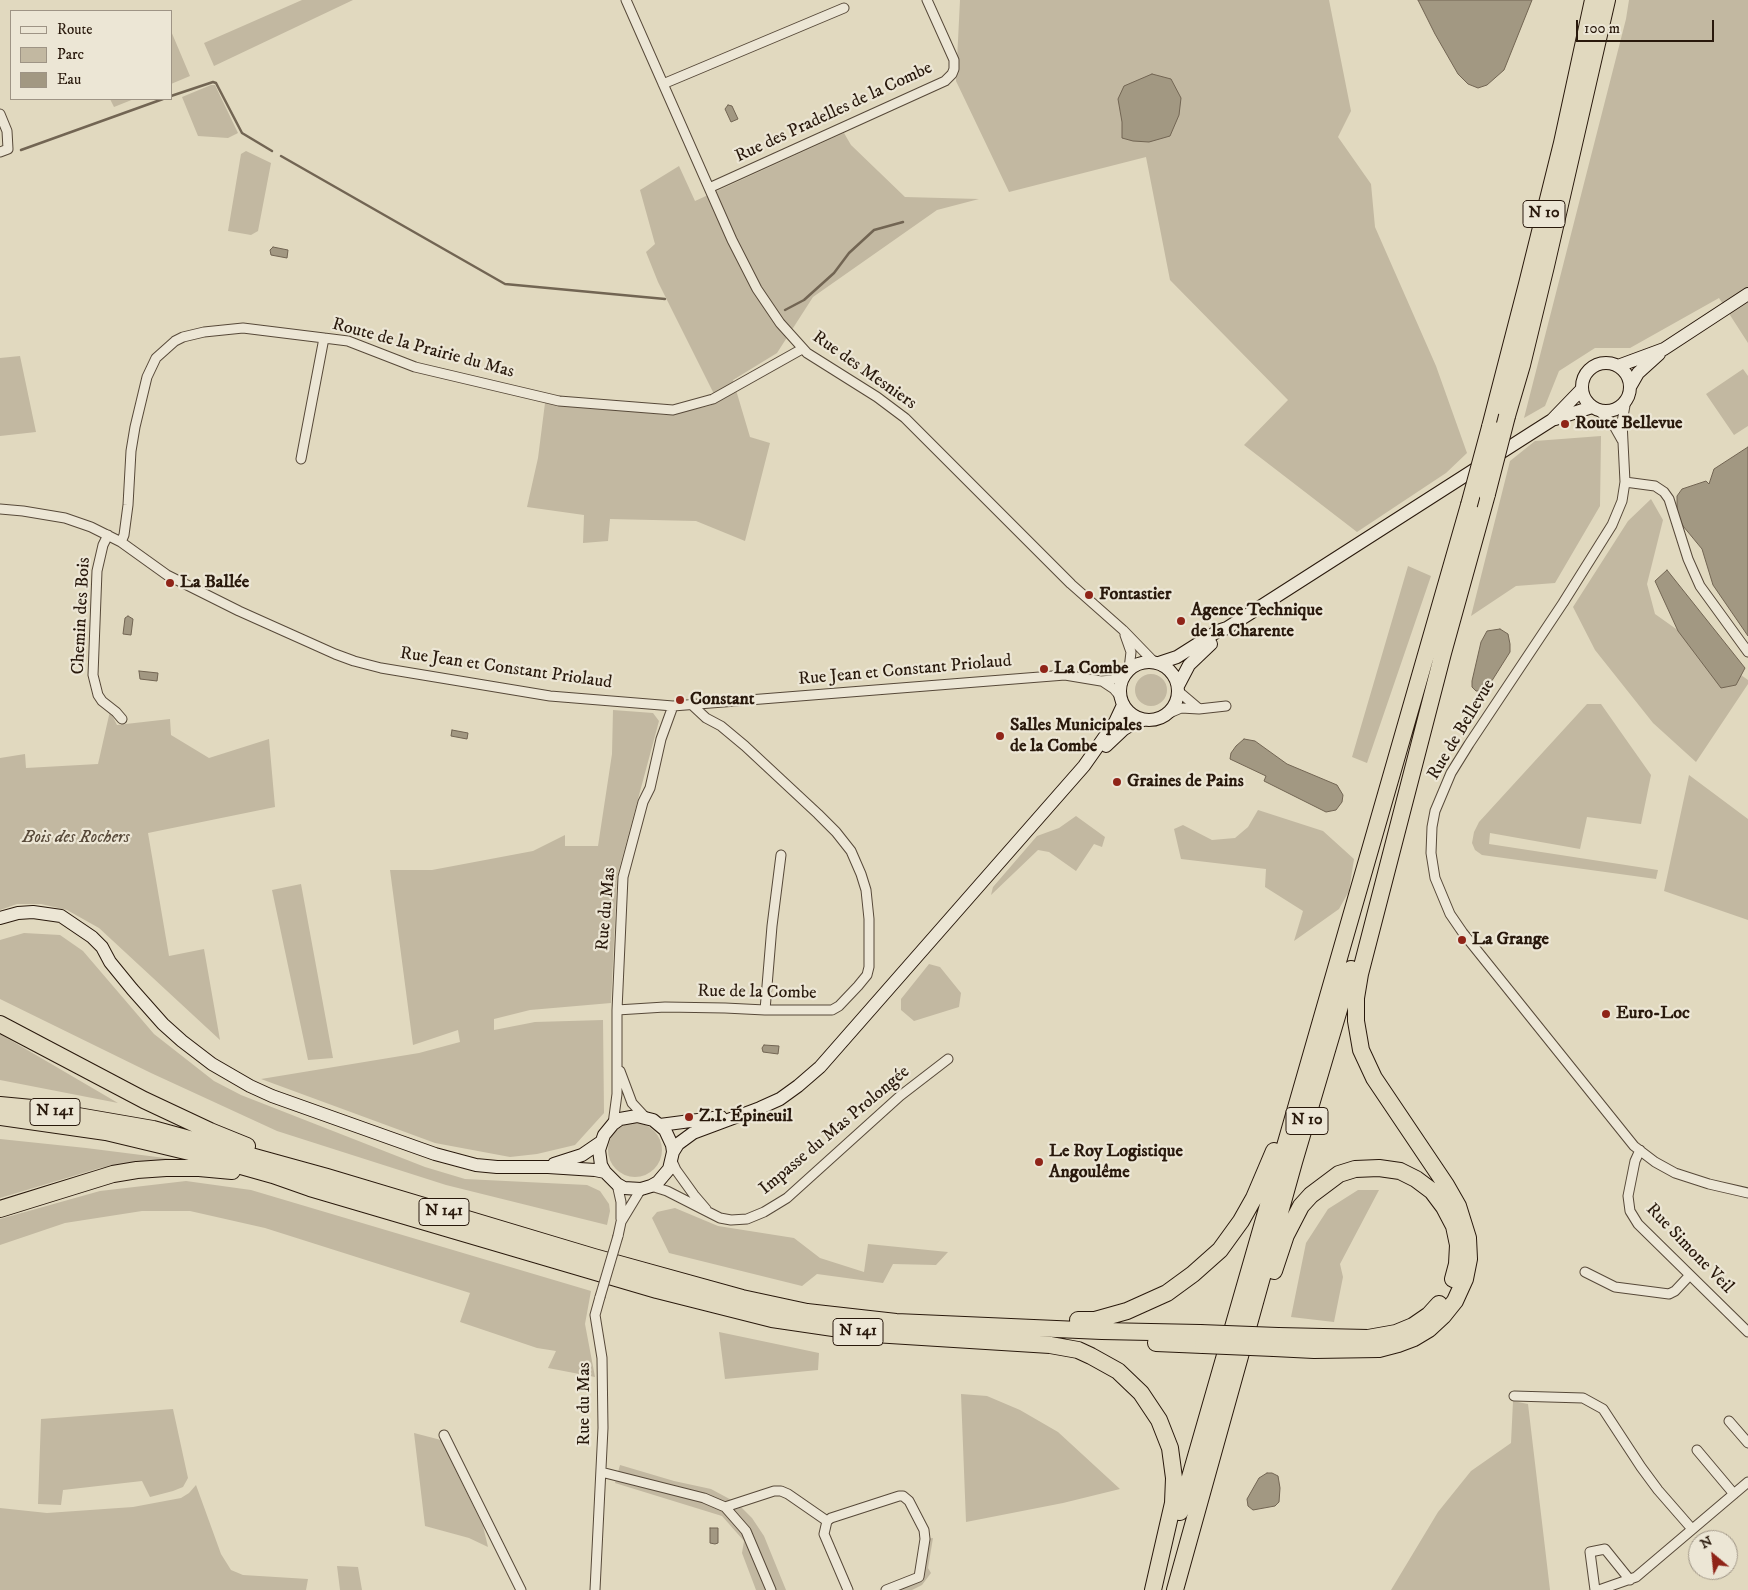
<!DOCTYPE html>
<meta charset="utf-8">
<style>
body{margin:0}
#map{position:relative;width:1748px;height:1590px;overflow:hidden;background:#e1d9bf;font-family:"IM FELL DW Pica",serif}
canvas{display:block}
.legend{position:absolute;left:10px;top:10px;width:162px;height:90px;box-sizing:border-box;background:#ece6d5;border:1px solid #9e9485;margin:0;padding:6px 9px;list-style:none;font-size:15px;color:#29190c}
.legend li{display:flex;align-items:center;gap:10px;height:25px}
.legend b{width:25px;border:1px solid #9e9485}
.north{position:absolute;left:1688px;top:1530px;width:50px;height:50px;box-sizing:border-box;background:#ece6d5;border:1px solid #9e9485;border-radius:50%;rotate:332deg;font-size:14px;font-weight:700;line-height:20px;text-align:center;color:#29190c}
.north::after{content:'';display:block;margin:auto;width:18px;height:22px;background:#8f2418;clip-path:polygon(50% 0,100% 100%,50% 72%,0 100%)}
.scale{position:absolute;left:1576px;top:20px;width:138px;height:22px;box-sizing:border-box;border:2px solid #29190c;border-top:0;padding-left:6px;font-size:15px;line-height:18px;white-space:nowrap;color:#29190c;-webkit-text-stroke:4px #ece6d5;paint-order:stroke}
</style>
<div id="map">
<canvas width="1748" height="1590"></canvas>
<ul class="legend">
<li><b style="height:6px;background:#ece6d5"></b>Route</li>
<li><b style="height:14px;background:#c2b8a1"></b>Parc</li>
<li><b style="height:14px;background:#a29882"></b>Eau</li>
</ul>
<div class="north">N</div>
<div class="scale">100 m</div>
</div>
<script>
const context = document.querySelector('canvas').getContext('2d');
context.lineJoin = 'round';
function fill(path, color) {
  context.fillStyle = color;
  context.fill(path, 'evenodd');
}
function poly(rows) {
  const path = new Path2D();
  for (const r of rows) {
    if (r.length === 3) {
      path.moveTo(r[0] + r[2], r[1]);
      path.arc(r[0], r[1], r[2], 0, 2 * Math.PI);
      continue;
    }
    path.moveTo(r[0], r[1]);
    for (let i = 2; i < r.length; i += 2) path.lineTo(r[i], r[i + 1]);
  }
  return path;
}
function strokePath(path, color, width, dash) {
  context.strokeStyle = color;
  context.lineWidth = width;
  context.lineCap = dash ? 'butt' : 'round';
  context.setLineDash(dash || []);
  context.stroke(path);
}
function write(font, color, halo, rows, align = 'center') {
  context.font = font + ' "IM FELL DW Pica",serif';
  context.lineWidth = 4.5;
  context.setLineDash([]);
  context.textBaseline = 'middle';
  context.strokeStyle = halo;
  context.fillStyle = color;
  for (const [text, x, y, turn = 0] of rows) {
    context.save();
    context.translate(x, y);
    context.rotate((+turn || 0) * Math.PI / 180);
    context.textAlign = isNaN(turn) ? turn : align;
    if (halo) context.strokeText(text, 0, 0);
    context.fillText(text, 0, 0);
    context.restore();
  }
}
fill(poly([
 [302,0,353,0,214,66,204,43],
 [960,0,1329,0,1351,111,1338,137,1371,184,1375,227,1436,366,1467,453,1446,473,1357,532,1244,445,1288,400,1170,280,1146,157,1009,192,956,81],
 [1629,0,1748,0,1748,343,1719,298,1630,348,1595,348,1559,371,1545,406,1524,418,1626,19],
 [171,31,190,76,171,84],
 [211,85,215,85,238,133,228,138,198,136,182,97],
 [110,99,134,99,114,107],
 [844,133,851,145,905,197,979,199,937,210,813,297,777,353,733,380,750,437,770,443,745,541,696,521,610,519,608,541,583,543,584,515,527,507,538,458,545,403,668,415,709,406,718,402,658,282,646,252,655,244,640,190,679,166,695,201],
 [246,151,271,163,258,231,251,235,228,231,241,154],
 [20,356,36,432,0,436,0,358],
 [1743,369,1748,376,1748,426,1734,435,1706,394],
 [1601,436,1600,506,1555,583,1516,586,1471,616,1510,461,1535,441],
 [1651,499,1663,520,1647,584,1655,614,1748,680,1748,684,1696,762,1653,723,1595,650,1573,607,1628,521],
 [1408,566,1431,576,1367,763,1352,757],
 [1151,690,16],
 [1587,704,1601,704,1651,775,1641,824,1587,817,1580,849,1490,833,1489,844,1658,870,1656,879,1482,855,1475,850,1472,843,1474,832,1479,822],
 [613,710,653,713,659,721,617,877,611,1003,530,1010,494,1019,494,1030,535,1022,603,1020,604,1113,575,1145,537,1154,510,1157,435,1143,261,1079,419,1053,460,1042,458,1030,413,1045,390,870,432,870,533,851,565,835,565,846,598,846,612,754],
 [110,711,117,725,170,719,171,735,209,758,269,739,275,807,148,833,169,956,204,949,220,1040,99,928,67,910,41,904,17,904,0,910,0,758,25,754,26,768,98,764],
 [1689,775,1748,819,1748,920,1664,891],
 [1258,810,1323,831,1354,859,1349,891,1339,909,1294,941,1303,911,1265,887,1266,869,1181,859,1174,829,1183,825,1212,840,1235,838,1248,827],
 [1076,816,1105,837,1102,847,1094,844,1076,871,1049,852,1038,850,991,895,993,887,1037,836,1059,828],
 [301,884,333,1058,308,1060,272,890],
 [24,933,60,935,83,951,154,1034,214,1081,241,1095,425,1167,465,1179,587,1185,600,1191,609,1204,610,1211,607,1225,446,1185,277,1131,151,1073,0,999,0,940],
 [929,964,940,967,961,993,959,1007,914,1021,901,1010,901,999],
 [0,1034,118,1103,0,1080],
 [635,1150,27],
 [0,1139,86,1148,173,1159,100,1168,0,1198],
 [186,1181,251,1190,591,1291,585,1324,595,1377,548,1368,556,1351,537,1348,460,1322,470,1293,265,1228,190,1211,142,1211,65,1223,0,1245,0,1219,100,1191],
 [1358,1190,1379,1190,1340,1264,1343,1277,1334,1322,1291,1317,1306,1243,1328,1209],
 [675,1208,718,1226,794,1238,820,1258,864,1272,868,1244,948,1252,936,1265,893,1264,883,1283,817,1274,802,1286,669,1253,652,1218,657,1212],
 [719,1332,819,1353,818,1370,725,1379],
 [961,1394,987,1396,1020,1410,1058,1432,1120,1489,1063,1503,966,1522],
 [1513,1401,1528,1404,1550,1590,1391,1590,1438,1512,1471,1471,1511,1443],
 [173,1409,188,1478,183,1487,173,1491,150,1497,142,1481,63,1490,61,1505,38,1504,41,1419],
 [414,1433,441,1440,483,1526,488,1547,469,1538,425,1526],
 [620,1465,674,1481,711,1489,737,1503,752,1518,764,1536,786,1590,756,1590,742,1553,744,1541,722,1516,615,1483],
 [196,1485,221,1554,231,1570,243,1575,308,1579,306,1590,0,1590,0,1508,47,1513,133,1507,181,1498,189,1493],
 [933,1538,928,1568,931,1573,922,1585,912,1590,886,1590,919,1577,925,1539],
 [337,1566,358,1567,362,1590,340,1590]
]), '#c2b8a1');
const water = poly([
 [1418,0,1532,0,1504,70,1487,85,1478,88,1468,84,1458,74,1435,34,1418,0],
 [1152,74,1171,79,1181,98,1179,115,1170,136,1149,142,1133,141,1122,138,1122,122,1118,99,1124,86,1152,74],
 [728,105,732,106,738,119,731,122,725,109,728,105],
 [273,247,288,250,287,258,271,255,270,250,273,247],
 [1748,447,1748,636,1713,585,1702,549,1683,526,1677,512,1677,496,1682,489,1706,481,1709,484,1714,469,1748,447],
 [1667,570,1745,668,1736,685,1721,688,1678,631,1655,581,1667,570],
 [128,616,133,619,131,635,123,634,125,618,128,616],
 [1500,629,1508,634,1510,644,1510,652,1488,687,1483,691,1476,691,1472,687,1472,681,1481,642,1487,631,1500,629],
 [139,671,158,673,157,681,140,679,139,671],
 [452,730,468,733,467,739,451,736,452,730],
 [1244,739,1255,741,1287,764,1337,785,1343,795,1342,802,1336,810,1326,812,1264,781,1266,776,1230,759,1231,753,1236,746,1244,739],
 [764,1045,779,1046,778,1054,763,1052,762,1048,764,1045],
 [1267,1473,1272,1473,1278,1476,1280,1488,1279,1502,1275,1506,1253,1510,1248,1506,1247,1499,1259,1478,1267,1473],
 [710,1528,718,1528,718,1543,715,1544,710,1543,710,1528]
]);
fill(water, '#a29882');
strokePath(water, '#726553', 1);
strokePath(poly([
 [171,96,213,82,216,83,242,133,272,151],
 [21,150,163,99],
 [281,156,505,284,665,299],
 [785,310,804,300,834,273,849,253,874,230,903,222]
]), '#726553', 2.5);
const street = poly([
 [626,0,732,240,757,289,780,323,807,353,877,397,905,418,1071,584,1123,630,1154,662],
 [663,84,844,8],
 [0,114,7,131,8,149,0,152],
 [709,188,945,81,952,74,954,69,954,60,927,0],
 [1626,400,1622,422,1625,482,1622,501,1612,525,1563,603,1469,744,1451,773,1435,811,1432,827,1431,853,1435,878,1450,914,1463,933,1634,1146,1655,1162,1675,1173,1709,1184,1748,1193],
 [1598,410,1613,424,1622,440],
 [301,459,324,338],
 [1625,482,1655,486,1664,492,1669,499,1688,559,1700,586,1748,652],
 [0,509,23,511,65,518,91,527,121,542,167,575,239,611,335,654,354,661,381,668,550,696,673,706,1065,675,1101,681,1112,680,1123,675],
 [108,535,103,545,97,571,93,675,98,695,102,701,116,712,122,719],
 [121,542,124,535,128,505,131,451,135,427,147,377,156,358,175,341,183,337,204,332,243,328,324,338,348,341,415,367,559,401,673,410,713,399,802,349],
 [1125,635,1131,652,1129,669],
 [1102,681,1114,689,1119,695],
 [1178,691,1198,708],
 [1167,714,1181,708,1199,709,1226,706],
 [617,1010,665,1007,725,1008,765,1010,832,1010,839,1006,858,986,867,975,869,967,869,919,866,890,861,874,851,851,836,832,818,814,745,746,721,726,706,718,691,704],
 [765,1010,772,926,781,855],
 [620,1071,632,1103,645,1117],
 [613,1124,617,1094,617,1010,623,877,643,802,650,788,661,739,673,706],
 [1640,1150,1635,1161,1628,1196,1630,1211,1638,1224,1748,1332],
 [672,1161,676,1170,694,1195,706,1209],
 [617,1184,621,1202,621,1219],
 [651,1186,667,1191,720,1218,731,1220,747,1219,764,1212,787,1198,900,1096,948,1059],
 [618,1236,621,1222,641,1189],
 [1585,1272,1615,1287,1669,1294,1675,1291,1690,1275],
 [1514,1396,1583,1398,1603,1409,1641,1467,1658,1490,1692,1529],
 [1729,1421,1748,1443],
 [444,1435,521,1590],
 [1697,1450,1734,1494],
 [601,1472,704,1498,725,1507,746,1531,771,1590],
 [725,1507,774,1491,781,1491,788,1494,827,1521],
 [595,1590,603,1428,602,1358,595,1315,600,1297],
 [848,1590,824,1534,827,1521,831,1518,899,1496,903,1496,909,1501,924,1530,925,1539,919,1577,886,1590],
 [1595,1590,1590,1552,1605,1549,1630,1580],
 [1599,1590,1636,1577,1748,1482]
]);
const secondary = poly([
 [1606,387,24],
 [1618,366,1664,349,1748,294],
 [1630,387,1638,373,1659,354],
 [1555,419,1592,407],
 [1149,691,29],
 [1159,663,1177,657,1218,631,1227,628,1530,434,1552,420,1581,390],
 [1178,686,1189,665,1211,644],
 [1106,746,1124,729,1134,723,1143,720],
 [0,918,18,913,33,912,61,916,92,937,102,947,110,962,132,989,163,1024,182,1041,212,1064,250,1086,272,1096,435,1154,476,1165,497,1167,548,1167,595,1170,605,1172,617,1184,624,1188,641,1189,651,1186,658,1182,669,1169,673,1152,672,1145,665,1130,653,1120,637,1116,620,1119,613,1124,604,1135,599,1150,601,1165,605,1172],
 [660,1125,721,1117],
 [673,1152,678,1144,693,1133,760,1108,780,1099,798,1086,820,1067,1084,766,1115,722,1123,705],
 [554,1164,582,1155,601,1142]
]);
const highway = poly([
 [1507,416,1522,365,1546,266,1607,0],
 [1490,427,1527,284,1562,143,1593,0],
 [0,1024,144,1100,210,1131,247,1146],
 [0,1105,32,1108,153,1129,327,1177,594,1257,742,1298,807,1312,896,1322,1102,1331,1200,1333],
 [0,1117,106,1132,202,1155,273,1175,310,1188,657,1290,772,1319,874,1334,1050,1345,1078,1350,1091,1356,1118,1371,1141,1393,1159,1420,1170,1448,1174,1478,1173,1503,1153,1590],
 [0,1209,113,1174,137,1170,166,1168,199,1168,232,1171],
 [1274,1271,1286,1235,1301,1206,1311,1195,1339,1174,1355,1169,1379,1168,1400,1171,1416,1179,1432,1191,1444,1207,1454,1226,1458,1245,1457,1264,1453,1279],
 [1078,1320,1095,1320,1127,1311,1167,1293,1193,1274,1220,1250,1241,1221,1254,1198,1274,1151],
 [1278,1336,1368,1338,1396,1333,1413,1326,1429,1315,1439,1304],
 [1156,1343,1203,1345],
 [1274,1348,1314,1350,1379,1349,1398,1344,1414,1338,1429,1329,1443,1316,1455,1301,1465,1279,1469,1259,1468,1238,1458,1206,1446,1185,1374,1078,1361,1050,1356,1021,1356,998,1360,974,1443,653,1487,494],
 [1180,1512,1469,505],
 [1175,1590,1294,1162,1351,969]
]);
strokePath(street, '#574939', 11);
strokePath(secondary, '#29190c', 14);
strokePath(highway, '#29190c', 18);
strokePath(street, '#ece6d5', 9);
strokePath(secondary, '#ece6d5', 12);
strokePath(highway, '#e1d9bf', 16);
const streetBridge = poly([
 [600,1297,618,1236]
]);
const highwayBridge = poly([
 [1487,494,1507,416],
 [1469,505,1490,427],
 [1200,1333,1278,1336],
 [1203,1345,1274,1348]
]);
strokePath(streetBridge, '#574939', 11, []);
strokePath(highwayBridge, '#29190c', 18, []);
strokePath(streetBridge, '#ece6d5', 9);
strokePath(highwayBridge, '#e1d9bf', 16);
for (const [x, y, r, color] of [
 [1565,424,5,"#8f2418"],
 [170,583,5,"#8f2418"],
 [1089,595,5,"#8f2418"],
 [1181,621,5,"#8f2418"],
 [1044,669,5,"#8f2418"],
 [680,700,5,"#8f2418"],
 [1000,736,5,"#8f2418"],
 [1117,782,5,"#8f2418"],
 [1462,940,5,"#8f2418"],
 [1606,1014,5,"#8f2418"],
 [689,1117,5,"#8f2418"],
 [1039,1162,5,"#8f2418"]
]) {
  const dot = new Path2D();
  dot.arc(x, y, r, 0, 2 * Math.PI);
  context.fillStyle = color;
  context.fill(dot);
  strokePath(dot, '#ece6d5', 2);
}
for (const [x, y, w] of [
 [1544,214,42],
 [55,1112,50],
 [1307,1121,42],
 [444,1212,50],
 [858,1332,50]
]) {
  const box = new Path2D();
  box.roundRect(x - w / 2, y - 13.5, w, 27, 4);
  context.fillStyle = '#ece6d5';
  context.fill(box);
  strokePath(box, '#29190c', 1);
}
write('bold 16px', '#29190c', null, [
 ["N 10",1544,214],
 ["N 141",55,1112],
 ["N 10",1307,1121],
 ["N 141",444,1212],
 ["N 141",858,1332]
]);
write('18px', '#29190c', '#ece6d5', [
 ["Rue des Pradelles de la Combe",834,113,-25],
 ["Route de la Prairie du Mas",423,349,15],
 ["Rue des Mesniers",864,371,35],
 ["Chemin des Bois",82,616,-87],
 ["Rue Jean et Constant Priolaud",506,669,8],
 ["Rue Jean et Constant Priolaud",905,671,-5],
 ["Rue de Bellevue",1462,730,-59],
 ["Rue du Mas",607,909,-85],
 ["Rue de la Combe",757,993,1],
 ["Impasse du Mas Prolongée",835,1131,-40],
 ["Rue Simone Veil",1689,1249,46],
 ["Rue du Mas",585,1404,-90]
]);
write('bold 18px', '#29190c', '#ece6d5', [
 ["Route Bellevue",1575,424],
 ["La Ballée",180,583],
 ["Fontastier",1099,595],
 ["Agence Technique",1191,611],
 ["de la Charente",1191,632],
 ["La Combe",1054,669],
 ["Constant",690,700],
 ["Salles Municipales",1010,726],
 ["de la Combe",1010,747],
 ["Graines de Pains",1127,782],
 ["La Grange",1472,940],
 ["Euro-Loc",1616,1014],
 ["Z.I. Épineuil",699,1117],
 ["Le Roy Logistique",1049,1152],
 ["Angoulême",1049,1173]
], 'left');
write('italic 18px', '#574939', '#ece6d5', [
 ["Bois des Rochers",76,838]
]);
</script>
